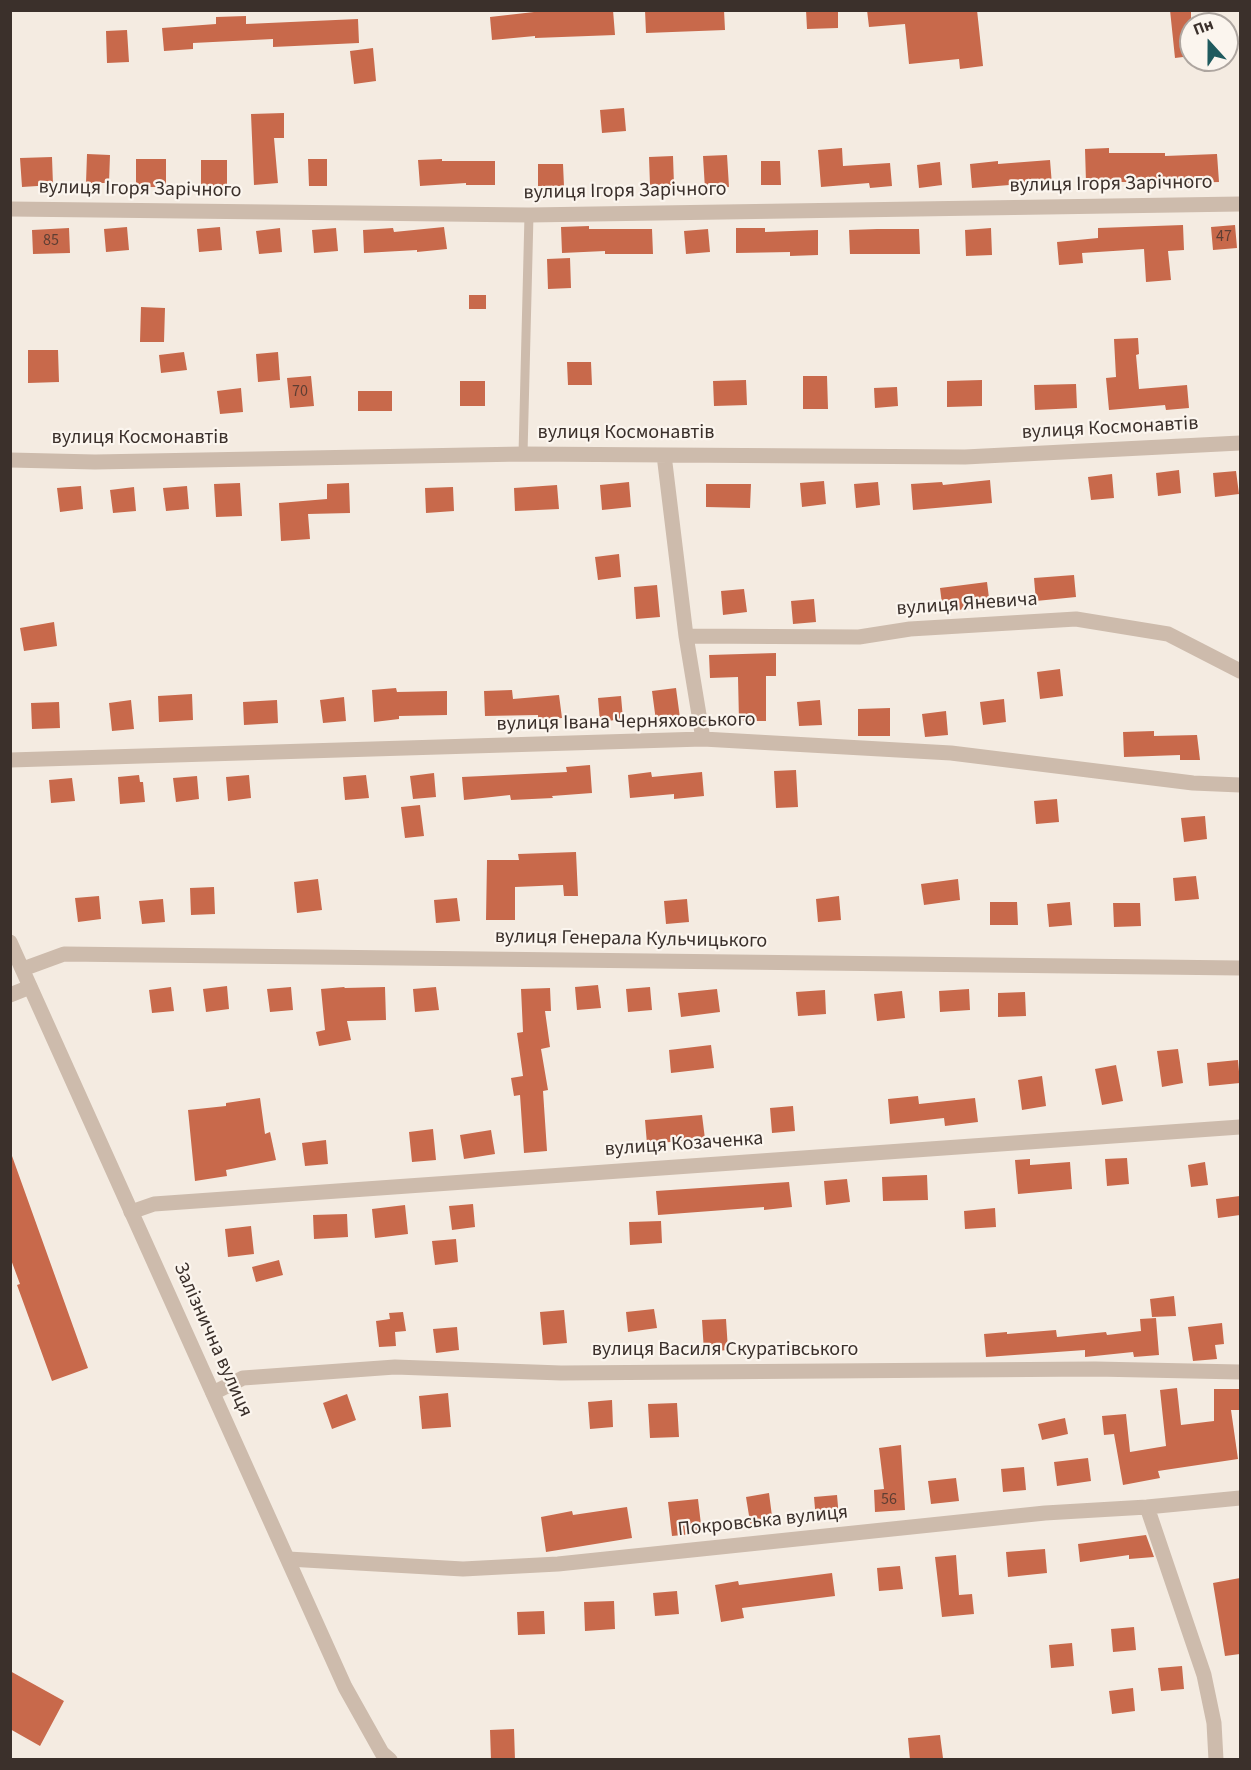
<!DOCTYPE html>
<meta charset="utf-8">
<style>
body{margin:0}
#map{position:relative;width:1251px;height:1770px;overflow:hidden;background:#f4ebe1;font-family:"Source Sans 3",sans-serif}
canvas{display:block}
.frame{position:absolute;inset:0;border:12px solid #3b302b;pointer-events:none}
.north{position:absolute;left:1179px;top:12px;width:60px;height:60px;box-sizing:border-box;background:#fbf5ee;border:2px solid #aea6a0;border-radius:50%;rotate:339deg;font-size:16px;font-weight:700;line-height:24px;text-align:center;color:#3b302b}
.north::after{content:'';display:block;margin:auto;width:21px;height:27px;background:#1f5a5e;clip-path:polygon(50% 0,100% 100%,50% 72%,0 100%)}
</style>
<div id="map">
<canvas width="1251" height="1770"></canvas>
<div class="frame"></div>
<div class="north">Пн</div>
</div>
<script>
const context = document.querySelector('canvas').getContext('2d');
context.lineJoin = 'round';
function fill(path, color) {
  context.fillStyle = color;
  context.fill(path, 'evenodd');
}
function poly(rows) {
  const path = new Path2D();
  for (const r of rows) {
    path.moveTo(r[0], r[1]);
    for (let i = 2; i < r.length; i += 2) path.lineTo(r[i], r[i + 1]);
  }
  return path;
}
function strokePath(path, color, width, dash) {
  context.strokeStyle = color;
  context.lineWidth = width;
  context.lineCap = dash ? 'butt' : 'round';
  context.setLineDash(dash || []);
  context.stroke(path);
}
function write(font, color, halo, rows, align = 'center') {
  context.font = font + ' "Source Sans 3",sans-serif';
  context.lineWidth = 4.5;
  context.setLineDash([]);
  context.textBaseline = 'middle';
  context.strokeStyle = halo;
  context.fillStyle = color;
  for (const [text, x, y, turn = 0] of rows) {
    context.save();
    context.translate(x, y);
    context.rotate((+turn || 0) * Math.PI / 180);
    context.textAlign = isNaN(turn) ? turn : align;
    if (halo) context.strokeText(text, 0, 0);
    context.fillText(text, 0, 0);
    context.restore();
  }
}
fill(poly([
 [534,10,613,10,615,35,535,38,535,36,492,40,490,17,534,12],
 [645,10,724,10,725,30,646,33],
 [806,10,838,10,838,28,807,29],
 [867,10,977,10,983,66,960,69,959,59,909,64,905,24,869,27],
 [1170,10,1191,10,1191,56,1175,58],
 [246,16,246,24,358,19,359,43,273,47,273,39,193,43,193,49,164,51,162,28,216,24,216,17],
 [127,30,129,62,107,63,106,31],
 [373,48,376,81,354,84,350,51],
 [624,108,626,131,602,133,600,110],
 [284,113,284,138,274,138,278,183,254,185,251,114],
 [842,148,843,166,890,163,892,186,870,188,869,183,821,187,818,150],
 [1109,148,1109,153,1165,153,1165,156,1217,154,1219,182,1135,184,1135,182,1086,182,1085,149],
 [87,154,110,155,109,183,86,183],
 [727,155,729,187,705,189,703,156],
 [673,156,674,185,650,185,649,157],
 [52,157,53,185,22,187,20,158],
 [136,159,166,159,166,187,136,187],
 [308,159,327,159,327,186,309,186],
 [442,159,442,161,495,161,495,185,466,185,466,183,420,186,418,160],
 [201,160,227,160,227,187,201,187],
 [1050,160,1052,185,1022,188,1022,184,972,188,970,164,998,161,998,164],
 [761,161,780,161,781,185,761,185],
 [940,162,942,185,919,188,917,165],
 [538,164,563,164,564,186,538,186],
 [1183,225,1184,250,1168,251,1171,280,1146,282,1144,249,1082,253,1083,263,1059,265,1057,242,1098,238,1098,228],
 [1235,225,1237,248,1213,250,1211,227],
 [589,226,589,229,652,229,653,254,605,254,605,251,562,253,561,227],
 [127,227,129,250,106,252,104,229],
 [220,227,222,250,199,252,197,229],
 [444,227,447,249,417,252,417,250,364,253,363,230,393,228,394,232],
 [69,228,70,253,33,254,32,230],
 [280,228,282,252,259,254,256,231],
 [336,228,338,251,314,253,312,230],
 [736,228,765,228,765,232,818,230,818,255,790,256,790,252,736,253],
 [991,228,992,255,966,256,965,230],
 [708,229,710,252,686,254,684,231],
 [877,229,919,229,920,254,850,254,849,230],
 [570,258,571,288,548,289,547,259],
 [469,295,486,295,486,309,469,309],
 [141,307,165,308,164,342,140,342],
 [1138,338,1139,354,1136,355,1139,389,1187,385,1189,408,1166,410,1165,405,1109,410,1106,378,1116,377,1114,339],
 [28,350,58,350,59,382,28,383],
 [184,352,187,370,161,373,159,355],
 [278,352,280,380,258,382,256,354],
 [567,362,591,362,592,385,568,385],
 [311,376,314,406,290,408,287,378],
 [803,376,827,376,828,409,803,409],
 [746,380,747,405,714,406,713,381],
 [982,380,982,406,947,407,947,381],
 [460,381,485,381,485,406,460,406],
 [1076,384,1077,408,1035,410,1034,385],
 [897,387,898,406,875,408,874,388],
 [241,388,243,412,220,414,217,391],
 [358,391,392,391,392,411,358,411],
 [1179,470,1181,493,1158,496,1156,473],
 [1236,471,1239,494,1215,497,1213,473],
 [1112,474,1114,498,1091,500,1088,477],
 [990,480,992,503,913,510,911,484,942,482,943,485],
 [824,481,826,504,802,507,800,483],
 [629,482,631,507,602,510,600,485],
 [878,482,880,505,856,508,854,484],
 [240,483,242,516,216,517,214,484],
 [349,483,350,513,308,514,310,539,281,541,279,503,327,499,327,484],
 [706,484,751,484,750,508,706,507],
 [557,485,559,509,515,511,514,488],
 [81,486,83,509,60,512,57,488],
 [187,486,189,509,166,511,163,488],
 [134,487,136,511,113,513,110,490],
 [453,487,454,511,426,513,425,488],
 [619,554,621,577,598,580,595,557],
 [1074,575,1076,597,1036,601,1034,578],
 [987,582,990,606,943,612,940,588],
 [657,585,660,617,636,619,634,587],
 [744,589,747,612,723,615,721,591],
 [814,599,816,622,793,624,791,601],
 [54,622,57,646,24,651,20,628],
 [776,653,776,676,766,676,766,721,739,721,738,677,710,678,709,655],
 [1060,669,1063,696,1040,699,1037,672],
 [396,688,397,692,447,691,447,715,399,716,399,719,374,722,372,690],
 [676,688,680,718,656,721,652,691],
 [512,690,513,699,559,695,562,718,538,720,538,715,485,716,484,691],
 [192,694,193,720,159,722,158,696],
 [621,696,623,719,600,722,598,698],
 [344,697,346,721,323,723,320,700],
 [1004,699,1006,722,983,725,980,702],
 [131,700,134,729,112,731,109,703],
 [277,700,278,723,244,725,243,702],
 [820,700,822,725,799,726,797,702],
 [59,702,60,728,32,729,31,703],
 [890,708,890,736,858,736,858,709],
 [946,711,948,735,925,737,922,714],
 [1154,731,1154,736,1197,735,1200,760,1180,760,1180,755,1124,757,1123,732],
 [590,765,592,793,552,796,553,798,511,800,510,795,464,800,462,777,567,772,566,767],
 [796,770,798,807,776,808,774,771],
 [651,772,652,777,702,772,704,796,674,799,674,794,630,798,628,775],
 [434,773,436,797,413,799,410,776],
 [139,775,140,782,143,782,145,802,120,804,118,777],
 [249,775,251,798,228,801,226,777],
 [366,775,369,798,345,800,343,777],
 [197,776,199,799,176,802,173,778],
 [72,778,75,801,51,803,49,780],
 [1057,799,1059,822,1036,824,1034,801],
 [420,805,424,836,405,838,401,807],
 [1205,816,1207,839,1184,842,1181,818],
 [576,852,578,896,564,896,563,885,515,887,515,920,486,920,487,860,519,860,518,854],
 [1196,876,1199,899,1175,901,1173,878],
 [318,879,322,910,297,913,294,882],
 [958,879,960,900,924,905,921,884],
 [214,887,215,914,191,915,190,888],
 [99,896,101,919,78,922,75,898],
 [839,896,841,920,818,922,816,899],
 [457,898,460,921,436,923,434,900],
 [163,899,165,922,142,924,139,901],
 [687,899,689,922,666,924,664,901],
 [990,902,1017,902,1018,925,990,925],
 [1070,902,1072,925,1049,927,1047,904],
 [1113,903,1140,903,1141,926,1114,927],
 [598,985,601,1008,577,1010,575,987],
 [227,986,229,1009,206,1012,203,989],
 [171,987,174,1011,152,1013,149,990],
 [291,987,293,1010,270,1012,267,989],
 [344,987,345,988,385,987,386,1020,347,1021,351,1040,319,1046,316,1032,325,1030,321,989],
 [436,987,439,1010,415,1012,413,989],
 [650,987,652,1010,628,1012,626,989],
 [550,988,551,1011,545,1011,550,1047,541,1049,548,1090,543,1091,547,1151,524,1153,520,1095,514,1096,511,1078,523,1076,517,1033,523,1032,521,989],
 [717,989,720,1012,681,1017,678,993],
 [969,989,970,1010,940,1012,939,991],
 [825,990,826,1014,798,1016,796,992],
 [902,991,905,1018,877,1021,874,994],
 [1025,992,1026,1016,998,1017,998,993],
 [711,1045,714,1068,671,1073,669,1050],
 [1178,1049,1183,1083,1162,1087,1157,1051],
 [1238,1060,1240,1083,1209,1086,1207,1063],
 [1116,1065,1123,1101,1102,1105,1095,1069],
 [1042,1076,1046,1106,1022,1110,1018,1080],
 [918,1096,919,1104,975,1098,978,1122,945,1126,944,1118,890,1124,888,1099],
 [260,1098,265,1134,270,1132,276,1160,226,1170,227,1176,195,1181,188,1110,226,1106,226,1103],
 [793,1106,795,1131,772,1133,770,1108],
 [702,1115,705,1139,647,1144,645,1120],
 [433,1129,436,1160,412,1162,409,1132],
 [491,1130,495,1154,464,1159,460,1135],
 [326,1140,328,1164,305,1166,302,1143],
 [12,1156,88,1368,52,1381,17,1285,20,1284,10,1257,10,1157],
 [1127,1158,1129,1184,1107,1186,1105,1159],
 [1030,1159,1030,1165,1070,1162,1072,1189,1018,1194,1015,1160],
 [1205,1162,1208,1185,1191,1187,1188,1165],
 [927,1175,928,1200,883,1201,882,1177],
 [847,1179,850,1202,826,1205,824,1181],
 [789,1182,792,1207,764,1210,764,1207,658,1215,656,1191],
 [1240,1196,1240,1215,1218,1218,1216,1199],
 [473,1204,475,1227,452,1230,449,1206],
 [405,1205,408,1234,375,1238,372,1209],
 [995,1208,996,1227,965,1229,964,1211],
 [347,1214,348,1237,314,1239,313,1215],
 [661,1221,662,1243,630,1245,629,1222],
 [251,1226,254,1254,228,1257,225,1229],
 [456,1239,458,1262,435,1265,432,1241],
 [279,1260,283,1275,256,1282,252,1267],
 [1174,1296,1176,1316,1152,1317,1150,1299],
 [654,1309,657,1328,628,1332,626,1312],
 [564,1310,567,1343,543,1345,540,1312],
 [403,1312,406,1331,395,1332,396,1346,379,1347,376,1321,390,1319,389,1313],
 [1156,1318,1159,1355,1134,1357,1133,1352,1085,1357,1085,1350,986,1357,984,1334,1007,1332,1007,1334,1056,1330,1057,1337,1106,1332,1107,1335,1141,1331,1140,1319],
 [726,1319,728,1350,704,1352,702,1320],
 [1222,1323,1224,1344,1215,1345,1217,1359,1193,1361,1188,1327],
 [457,1327,459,1350,436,1353,433,1329],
 [1177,1388,1181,1425,1214,1421,1214,1389,1240,1389,1240,1410,1231,1410,1238,1459,1158,1471,1160,1478,1123,1485,1114,1434,1104,1435,1102,1416,1126,1414,1130,1452,1166,1446,1160,1390],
 [448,1393,451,1427,422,1429,419,1396],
 [347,1394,356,1420,332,1429,323,1403],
 [612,1400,613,1427,590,1429,588,1402],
 [677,1403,679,1437,650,1438,648,1404],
 [1065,1418,1068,1434,1042,1440,1038,1424],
 [901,1445,905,1510,875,1512,874,1490,884,1489,879,1448],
 [1088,1458,1091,1481,1057,1486,1054,1462],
 [1024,1467,1026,1490,1003,1492,1001,1469],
 [956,1478,959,1501,931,1504,928,1481],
 [769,1493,773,1524,751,1528,746,1497],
 [837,1495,839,1518,816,1520,814,1497],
 [698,1499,702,1533,672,1536,668,1502],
 [627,1507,632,1538,546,1552,541,1517,572,1511,573,1515],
 [1146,1535,1154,1557,1129,1559,1129,1555,1080,1562,1078,1544],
 [1045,1549,1047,1573,1008,1577,1006,1552],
 [956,1555,959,1595,972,1594,974,1614,942,1617,935,1557],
 [900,1566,903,1589,879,1591,877,1568],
 [832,1573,835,1596,742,1608,744,1618,721,1622,715,1585,738,1581,739,1585],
 [1240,1578,1240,1654,1225,1656,1213,1583],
 [677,1591,679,1614,655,1616,653,1593],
 [614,1601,615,1629,585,1631,584,1602],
 [544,1611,545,1634,518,1635,517,1612],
 [1134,1627,1136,1650,1113,1652,1111,1629],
 [1072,1643,1074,1666,1051,1668,1049,1645],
 [1182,1666,1184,1689,1161,1691,1158,1668],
 [10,1671,64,1701,40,1746,10,1729],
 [1133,1688,1135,1711,1112,1714,1109,1691],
 [514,1729,515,1760,491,1760,490,1730],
 [940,1735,943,1758,910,1760,908,1738]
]), '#c8694b');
strokePath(poly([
 [523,454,529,215]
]), '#cdbbac', 9);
strokePath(poly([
 [10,209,529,215,1240,204],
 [664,455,686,636,703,739],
 [10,460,95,462,523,454,965,457,1240,443],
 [686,636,859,637,910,629,1076,619,1168,634,1240,671],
 [10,760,703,739,951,753,1193,783,1240,785],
 [10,995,30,987],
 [131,1212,154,1204,1240,1127],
 [213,1393,243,1378,395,1367,561,1373,1095,1369,1240,1372],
 [1147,1507,1204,1675,1214,1723,1216,1760],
 [288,1559,463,1569,558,1564,1045,1513,1147,1507,1240,1498]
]), '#cdbbac', 15);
strokePath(poly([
 [10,942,345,1687,382,1753,390,1760],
 [23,969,64,954,1240,968]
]), '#cdbbac', 15);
write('16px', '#5e3e33', null, [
 ["47",1224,237],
 ["85",51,241],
 ["70",300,392],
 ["56",889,1500]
]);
write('20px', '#3b302b', '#fbf5ee', [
 ["вулиця Ігоря Зарічного",1111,185,-1],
 ["вулиця Ігоря Зарічного",140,190,1],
 ["вулиця Ігоря Зарічного",625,192,-1],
 ["вулиця Космонавтів",1110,429,-3],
 ["вулиця Космонавтів",626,434],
 ["вулиця Космонавтів",140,439],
 ["вулиця Яневича",967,605,-4],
 ["вулиця Івана Черняховського",626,723,-1],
 ["вулиця Генерала Кульчицького",631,940,1],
 ["вулиця Козаченка",684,1145,-4],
 ["Залізнична вулиця",212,1340,66],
 ["вулиця Василя Скуратівського",725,1351],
 ["Покровська вулиця",763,1522,-6]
]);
</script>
